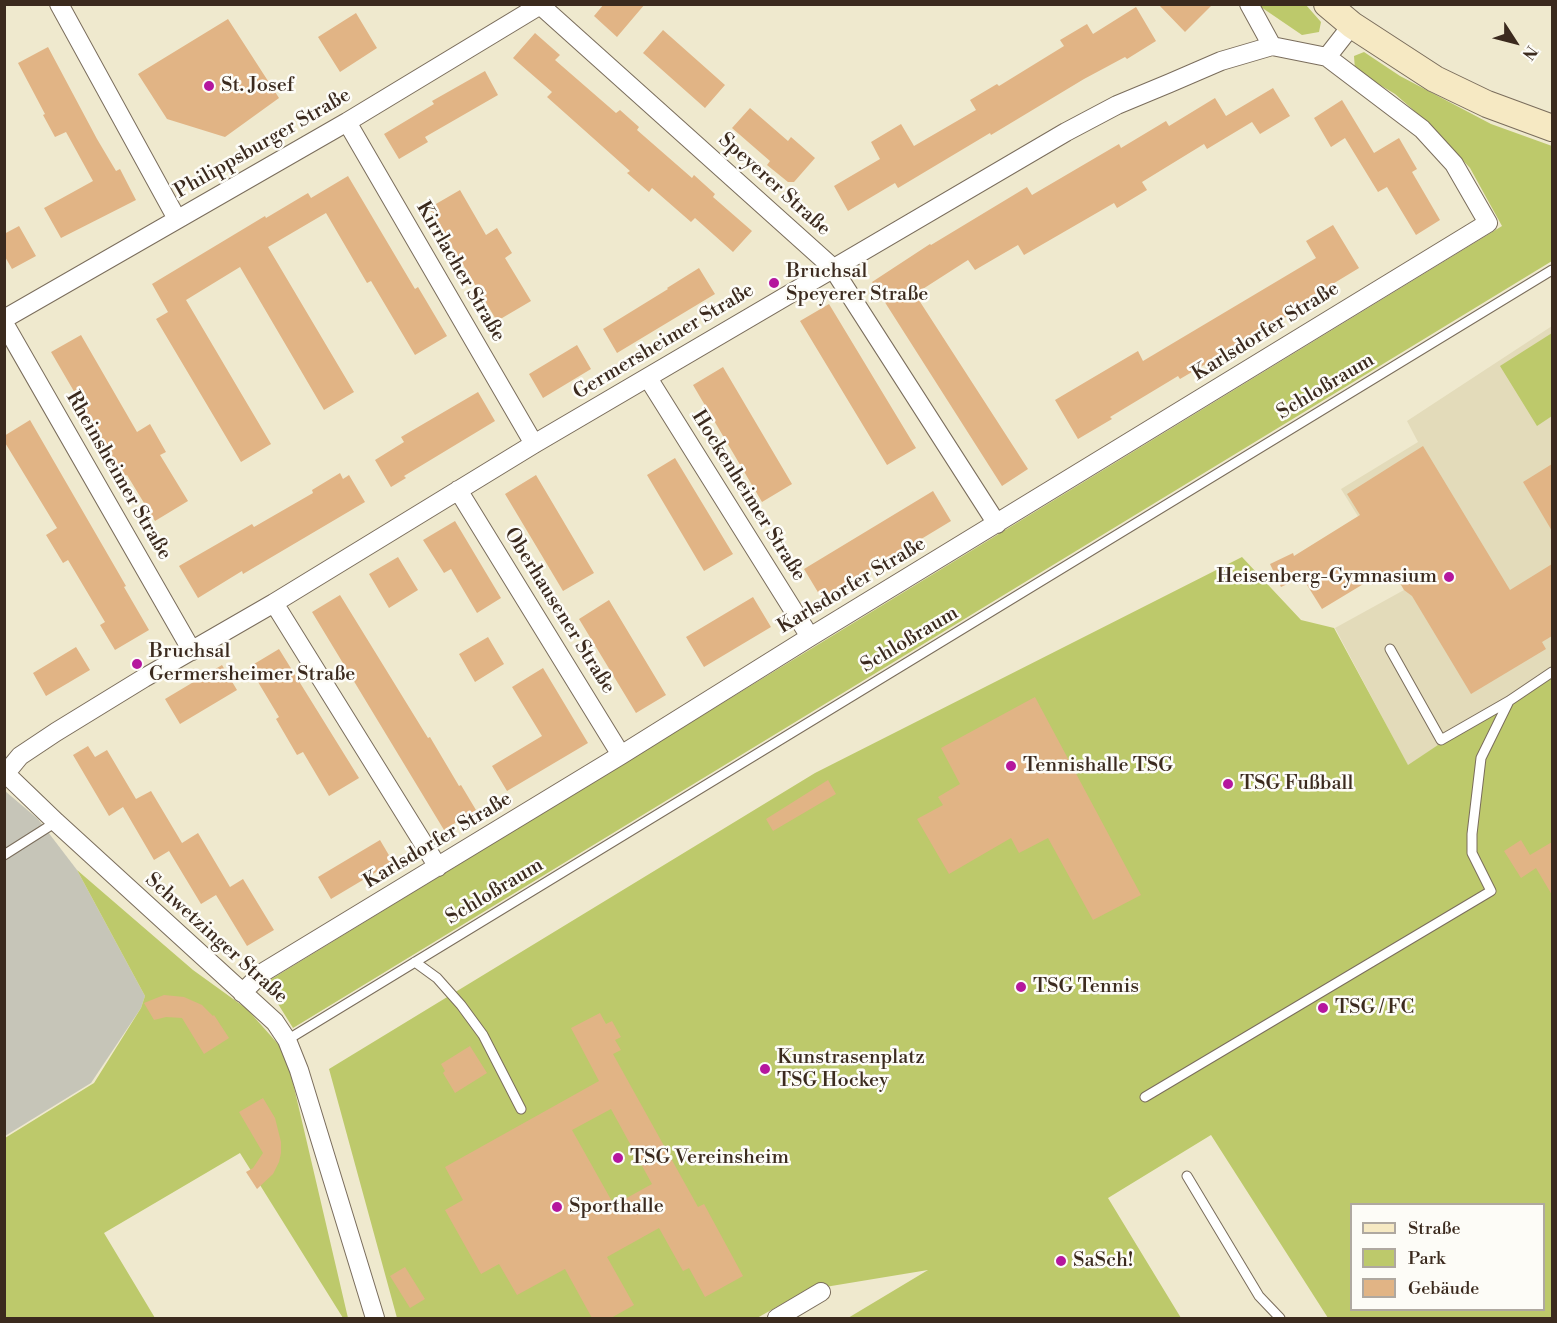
<!DOCTYPE html>
<meta charset="utf-8">
<style>
body{margin:0}
#map{position:relative;width:1557px;height:1323px;overflow:hidden;background:#efe9ce;font-family:"Libre Bodoni",serif}
canvas{display:block}
.frame{position:absolute;inset:0;border:6px solid #3b2a1e;pointer-events:none}
.legend{position:absolute;left:1350px;top:1203px;width:195px;height:108px;box-sizing:border-box;background:#fdfcf7;border:2px solid #afa8a0;margin:0;padding:8px 10px;list-style:none;font-size:18px;color:#3b2a1e}
.legend li{display:flex;align-items:center;gap:12px;height:30px}
.legend b{width:30px;border:2px solid #afa8a0}
.north{position:absolute;left:1485px;top:12px;width:60px;height:60px;-webkit-text-stroke:4px #fdfcf7;paint-order:stroke;rotate:126deg;font-size:16px;font-weight:700;line-height:24px;text-align:center;color:#3b2a1e}
.north::after{content:'';display:block;margin:auto;width:21px;height:27px;background:#3b2a1e;clip-path:polygon(50% 0,100% 100%,50% 72%,0 100%)}
</style>
<div id="map">
<canvas width="1557" height="1323"></canvas>
<div class="frame"></div>
<ul class="legend">
<li><b style="height:8px;background:#f6e9c3"></b>Straße</li>
<li><b style="height:16px;background:#bdc96b"></b>Park</li>
<li><b style="height:16px;background:#e1b485"></b>Gebäude</li>
</ul>
<div class="north">N</div>
</div>
<script>
const context = document.querySelector('canvas').getContext('2d');
context.lineJoin = 'round';
function fill(path, color) {
  context.fillStyle = color;
  context.fill(path, 'evenodd');
}
function poly(rows) {
  const path = new Path2D();
  for (const r of rows) {
    path.moveTo(r[0], r[1]);
    for (let i = 2; i < r.length; i += 2) path.lineTo(r[i], r[i + 1]);
  }
  return path;
}
function strokePath(path, color, width, dash) {
  context.strokeStyle = color;
  context.lineWidth = width;
  context.lineCap = dash ? 'butt' : 'round';
  context.setLineDash(dash || []);
  context.stroke(path);
}
function write(font, color, halo, rows, align = 'center') {
  context.font = font + ' "Libre Bodoni",serif';
  context.lineWidth = 5;
  context.setLineDash([]);
  context.textBaseline = 'middle';
  context.strokeStyle = halo;
  context.fillStyle = color;
  for (const [text, x, y, turn = 0] of rows) {
    context.save();
    context.translate(x, y);
    context.rotate((+turn || 0) * Math.PI / 180);
    context.textAlign = isNaN(turn) ? turn : align;
    if (halo) context.strokeText(text, 0, 0);
    context.fillText(text, 0, 0);
    context.restore();
  }
}
fill(poly([
 [1552,326,1552,669,1408,766,1335,628,1404,590,1341,489,1418,442,1407,421]
]), '#e3dbba');
fill(poly([
 [5,791,38,819,77,870,145,996,141,1008,91,1083,5,1136]
]), '#c6c5b8');
fill(poly([
 [1258,5,1306,5,1321,22,1319,32,1302,35],
 [1364,52,1400,76,1491,124,1552,146,1552,261,293,1028,265,983,1502,226,1470,168,1427,122,1395,94,1355,70,1354,56],
 [1552,333,1552,416,1537,426,1500,366],
 [1242,557,1301,620,1334,628,1408,765,1552,669,1552,1318,1328,1318,1211,1135,1108,1198,1181,1318,848,1318,928,1270,807,1290,757,1318,397,1318,329,1069,815,773],
 [1352,1204,1544,1204,1544,1310,1352,1310],
 [77,870,193,970,247,1009,286,1053,348,1318,343,1318,240,1153,104,1233,155,1318,5,1318,5,1138,94,1083,141,1008,145,996]
]), '#bdc96b');
fill(poly([
 [604,4,645,4,617,37,594,16],
 [1158,4,1213,4,1185,32],
 [1136,7,1156,41,1127,59,1125,57,1084,79,991,135,990,133,898,188,895,183,848,211,834,186,880,159,871,142,901,124,914,146,976,110,970,100,997,84,999,86,1064,46,1060,40,1087,24,1093,34],
 [356,13,377,48,340,72,318,37],
 [228,19,279,98,225,137,167,119,138,74],
 [663,30,725,85,705,108,643,53],
 [535,33,560,55,555,60,616,113,620,110,639,127,637,130,692,178,694,175,715,194,713,197,752,231,733,252,695,218,691,222,652,188,649,192,627,173,630,171,547,97,552,92,513,58],
 [48,47,97,139,116,171,120,169,136,200,61,238,44,208,93,181,66,132,55,137,43,115,45,114,18,63],
 [485,71,498,95,425,137,428,142,399,159,384,134,434,104,432,101],
 [1273,88,1290,116,1260,134,1252,122,1207,149,1204,144,1142,182,1147,190,1117,208,1114,203,1024,255,1018,245,975,270,968,260,915,294,1028,469,1002,486,872,282,930,244,931,245,1027,187,1032,195,1119,144,1121,148,1166,121,1169,126,1215,98,1226,116],
 [1342,100,1374,153,1399,138,1417,169,1412,172,1440,220,1416,235,1387,187,1378,192,1345,138,1331,147,1314,118],
 [750,108,788,141,791,137,815,158,794,182,788,182,767,165,770,161,732,128],
 [348,176,415,289,418,287,447,336,415,355,371,281,367,283,326,213,268,247,354,392,324,410,240,267,186,300,271,444,241,462,156,319,168,312,152,284,265,216,266,218,308,193,311,198],
 [460,190,486,235,497,228,512,253,505,258,531,301,497,321,429,208],
 [1333,225,1359,268,1308,299,1310,303,1180,379,1178,376,1110,417,1112,419,1078,439,1055,400,1138,351,1143,361,1316,258,1306,241],
 [19,226,36,256,12,269,4,255,4,234],
 [699,268,715,294,617,353,603,329,668,289,667,288],
 [829,304,916,448,887,465,800,321],
 [81,335,137,432,150,424,166,452,160,455,188,501,155,521,127,475,124,477,51,352],
 [577,345,591,369,543,398,529,374],
 [723,367,792,484,762,502,693,385],
 [478,392,495,421,404,476,406,478,391,487,375,460,404,442,401,437],
 [30,420,126,586,124,587,149,630,115,650,100,625,105,622,68,560,63,563,46,535,57,528,4,441,4,436],
 [1423,446,1510,590,1552,564,1552,636,1542,642,1546,649,1471,694,1412,596,1404,590,1394,572,1372,585,1370,580,1322,609,1302,577,1281,587,1270,564,1293,553,1294,556,1360,515,1347,494],
 [675,458,733,554,704,571,647,475],
 [1552,464,1552,531,1523,482],
 [340,473,343,479,349,475,365,502,243,574,242,571,198,598,179,566,252,524,254,527,313,493,312,490],
 [536,475,594,573,563,591,505,494],
 [933,491,951,521,822,599,804,569],
 [455,521,501,598,477,613,451,569,444,573,423,540],
 [398,557,418,590,389,608,369,574],
 [340,595,428,738,430,737,459,786,461,785,476,810,444,830,312,612],
 [753,597,771,627,704,667,686,637],
 [609,600,666,695,636,713,579,619],
 [488,637,504,664,475,682,459,654],
 [76,647,90,670,46,696,33,673],
 [279,649,359,778,329,796,303,752,297,755,276,719,279,717,249,667],
 [222,665,237,690,180,724,165,699],
 [543,668,588,743,507,791,492,766,542,736,512,687],
 [1035,697,1141,895,1093,920,1048,838,1019,853,1011,838,949,874,917,819,943,805,938,797,960,784,941,748],
 [88,746,95,757,107,750,136,799,151,791,182,843,198,833,230,887,243,879,274,930,247,946,216,895,201,904,169,851,154,860,123,807,109,816,73,755],
 [828,780,836,794,773,831,766,819],
 [380,840,393,862,331,899,318,877],
 [1521,840,1530,855,1552,842,1552,895,1536,868,1521,878,1504,851],
 [164,995,184,997,202,1005,213,1016,214,1015,229,1038,204,1054,182,1018,166,1017,154,1020,144,1003],
 [600,1013,606,1024,612,1021,621,1037,615,1040,621,1050,613,1054,698,1207,704,1204,743,1276,705,1297,689,1268,683,1271,659,1228,607,1257,634,1305,611,1318,592,1318,565,1269,517,1295,499,1264,481,1274,445,1210,463,1200,445,1167,599,1081,571,1028],
 [611,1109,652,1184,614,1205,572,1130],
 [470,1046,487,1073,455,1093,443,1073,445,1071,441,1064],
 [263,1098,275,1118,281,1142,281,1153,279,1162,273,1174,257,1189,246,1172,253,1168,263,1153,239,1112],
 [405,1267,425,1299,410,1308,390,1276]
]), '#e1b485');
const service = poly([
 [1390,649,1441,740,1509,701],
 [4,855,56,822],
 [415,962,437,978,461,1005,483,1035,521,1109],
 [287,1040,1552,270],
 [1145,1097,1491,891,1472,853,1472,834,1481,758,1509,701,1552,672],
 [1187,1176,1259,1296,1280,1318]
]);
const minor = poly([
 [59,4,177,219],
 [539,4,832,267,997,524],
 [1249,4,1272,46],
 [1327,57,1352,25],
 [347,122,534,444],
 [4,319,347,122,542,4],
 [4,323,192,651],
 [648,378,810,637],
 [458,490,621,755],
 [274,603,438,867],
 [4,772,56,822,275,1022,287,1040,299,1070,375,1318],
 [6,773,20,756,56,732,144,678,274,603,534,444,1066,132,1117,105,1170,83,1221,61,1272,46,1327,57,1422,129,1454,164,1488,223,810,637,621,755,262,973,242,993],
 [777,1318,821,1292]
]);
const secondary = poly([
 [1327,4,1352,25,1435,79,1487,104,1552,128]
]);
strokePath(service, '#7a6d5c', 11);
strokePath(minor, '#7a6d5c', 20);
strokePath(secondary, '#7a6d5c', 28);
strokePath(service, '#fff', 9);
strokePath(minor, '#fff', 18);
strokePath(secondary, '#f6e9c3', 26);
for (const [x, y, r, color] of [
 [209,86,6,"#b5179e"],
 [774,283,6,"#b5179e"],
 [1449,577,6,"#b5179e"],
 [137,664,6,"#b5179e"],
 [1011,766,6,"#b5179e"],
 [1228,784,6,"#b5179e"],
 [1021,987,6,"#b5179e"],
 [1323,1008,6,"#b5179e"],
 [765,1069,6,"#b5179e"],
 [618,1158,6,"#b5179e"],
 [557,1207,6,"#b5179e"],
 [1061,1261,6,"#b5179e"]
]) {
  const dot = new Path2D();
  dot.arc(x, y, r, 0, 2 * Math.PI);
  context.fillStyle = color;
  context.fill(dot);
  strokePath(dot, '#fdfcf7', 2);
}
write('20px', '#3b2a1e', '#fdfcf7', [
 ["St. Josef",221,86],
 ["Bruchsal",786,272],
 ["Speyerer Straße",786,295],
 ["Heisenberg-Gymnasium",1437,577,"right"],
 ["Bruchsal",149,652],
 ["Germersheimer Straße",149,675],
 ["Tennishalle TSG",1023,766],
 ["TSG Fußball",1240,784],
 ["TSG Tennis",1033,987],
 ["TSG / FC",1335,1008],
 ["Kunstrasenplatz",777,1058],
 ["TSG Hockey",777,1081],
 ["TSG Vereinsheim",630,1158],
 ["Sporthalle",569,1207],
 ["SaSch!",1073,1261]
], 'left');
write('20px', '#3b2a1e', '#fdfcf7', [
 ["Philippsburger Straße",263,144,-30],
 ["Speyerer Straße",774,185,42],
 ["Kirrlacher Straße",460,272,60],
 ["Karlsdorfer Straße",1266,332,-32],
 ["Germersheimer Straße",664,342,-31],
 ["Schloßraum",1326,387,-31],
 ["Rheinsheimer Straße",118,476,60],
 ["Hockenheimer Straße",748,496,58],
 ["Karlsdorfer Straße",852,586,-31],
 ["Oberhausener Straße",559,611,58],
 ["Schloßraum",910,640,-31],
 ["Karlsdorfer Straße",438,841,-31],
 ["Schloßraum",495,892,-31],
 ["Schwetzinger Straße",216,939,42]
]);
</script>
